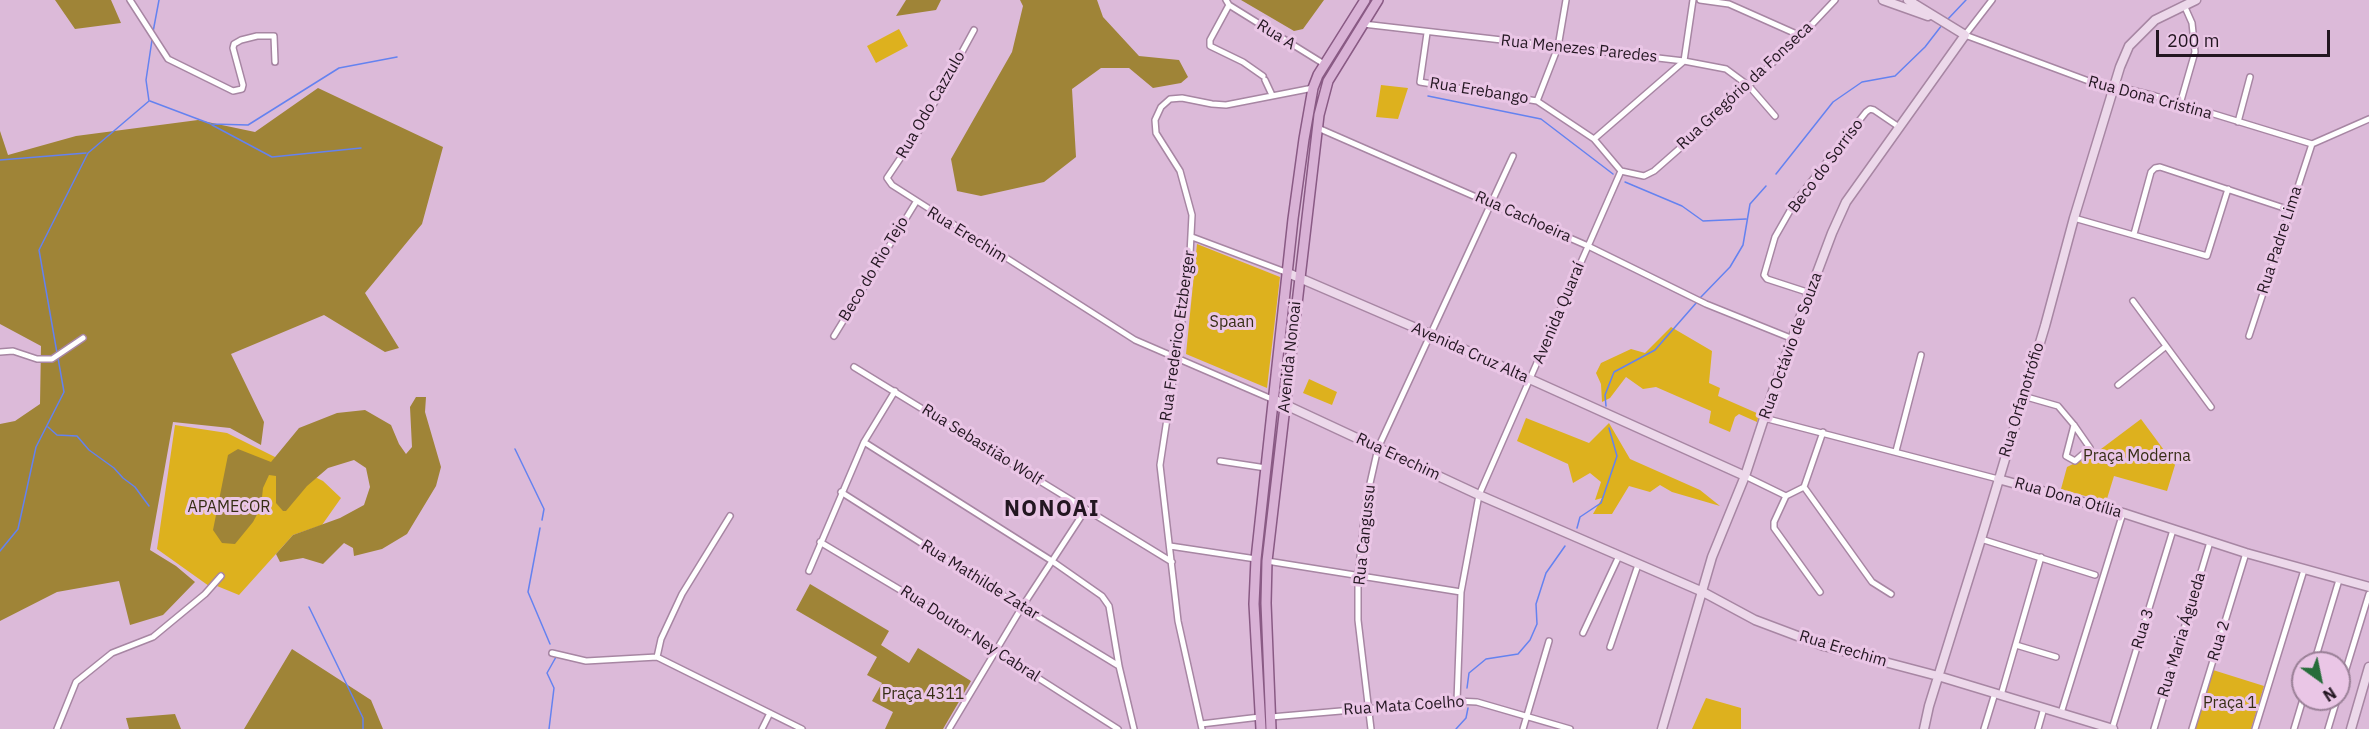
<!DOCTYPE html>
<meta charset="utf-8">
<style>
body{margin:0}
#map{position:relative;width:2369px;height:729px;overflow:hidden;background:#dcbad9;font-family:"IBM Plex Sans",sans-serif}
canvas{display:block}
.north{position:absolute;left:2291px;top:651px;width:60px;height:60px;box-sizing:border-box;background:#eac6e6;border:2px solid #9a8097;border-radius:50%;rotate:147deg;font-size:16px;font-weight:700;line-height:24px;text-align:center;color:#231621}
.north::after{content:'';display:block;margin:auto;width:21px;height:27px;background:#266d3a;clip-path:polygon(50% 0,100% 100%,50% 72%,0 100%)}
.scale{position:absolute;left:2156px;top:30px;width:174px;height:27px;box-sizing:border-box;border:3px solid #231621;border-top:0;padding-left:8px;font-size:18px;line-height:21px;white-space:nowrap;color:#231621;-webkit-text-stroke:4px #eac6e6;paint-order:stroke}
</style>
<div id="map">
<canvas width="2369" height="729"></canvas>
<div class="north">N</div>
<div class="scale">200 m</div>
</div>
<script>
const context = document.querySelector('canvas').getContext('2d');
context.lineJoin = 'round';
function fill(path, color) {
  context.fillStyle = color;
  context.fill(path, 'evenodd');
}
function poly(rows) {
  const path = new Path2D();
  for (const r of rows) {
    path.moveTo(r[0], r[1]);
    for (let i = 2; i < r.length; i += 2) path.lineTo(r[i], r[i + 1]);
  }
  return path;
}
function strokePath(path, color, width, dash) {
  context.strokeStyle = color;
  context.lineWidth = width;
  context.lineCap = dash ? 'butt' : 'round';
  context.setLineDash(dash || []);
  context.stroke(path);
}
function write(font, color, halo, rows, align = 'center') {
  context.font = font + ' "IBM Plex Sans",sans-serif';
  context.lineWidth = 6;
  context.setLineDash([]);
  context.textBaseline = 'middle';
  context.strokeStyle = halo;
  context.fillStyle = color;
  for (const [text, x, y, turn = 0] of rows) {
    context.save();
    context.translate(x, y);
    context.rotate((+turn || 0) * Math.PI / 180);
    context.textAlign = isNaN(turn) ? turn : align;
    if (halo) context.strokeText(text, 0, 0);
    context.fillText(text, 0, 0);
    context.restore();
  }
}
fill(poly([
 [899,29,908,46,876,63,867,46],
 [1381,85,1408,88,1398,119,1376,117],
 [1197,244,1280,277,1267,388,1186,354],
 [1671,327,1712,351,1709,383,1720,388,1718,396,1759,414,1757,422,1739,414,1735,417,1730,432,1709,423,1711,411,1656,387,1643,389,1626,377,1610,398,1602,402,1601,384,1596,373,1601,363,1631,349,1645,353],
 [1309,379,1337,392,1332,405,1303,393],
 [1526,418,1589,443,1609,423,1630,459,1700,490,1720,506,1672,492,1660,485,1650,492,1629,486,1612,514,1593,514,1602,498,1595,500,1601,482,1590,473,1573,483,1568,464,1517,441],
 [2141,419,2175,465,2167,491,2114,476,2106,502,2061,489,2067,467,2097,452],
 [175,425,227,433,323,481,341,498,322,525,293,535,239,595,217,586,223,578,219,574,209,586,157,549],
 [2213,670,2264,686,2251,729,2194,729],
 [1706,698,1741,708,1741,729,1692,729]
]), '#ddb11e');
fill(poly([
 [55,0,111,0,121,23,75,29],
 [906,0,941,0,936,10,896,16],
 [1020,0,1097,0,1103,17,1139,56,1179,60,1188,77,1181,83,1153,88,1129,68,1101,68,1072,89,1076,157,1044,182,981,196,957,191,951,159,1012,52,1023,6],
 [1241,0,1324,0,1303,29,1294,31],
 [318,88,443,147,422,224,365,293,399,348,385,352,324,315,231,354,264,422,261,445,230,428,173,422,150,550,176,566,195,582,163,615,130,625,119,581,57,592,0,621,0,424,15,421,40,404,41,346,0,324,0,131,8,155,76,136,198,120,255,132],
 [416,397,426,397,425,412,441,467,436,486,407,534,382,549,354,556,353,548,344,543,323,564,303,558,280,562,276,554,293,535,340,518,364,505,370,487,366,468,354,460,328,468,307,486,286,511,283,511,276,503,276,476,269,475,263,488,261,507,253,522,235,544,222,543,213,530,228,455,238,449,271,462,299,428,337,413,365,410,391,425,399,444,406,454,412,447,410,407],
 [810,584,889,631,881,645,909,663,918,648,971,681,943,729,885,729,893,712,872,701,882,683,867,675,877,657,796,610],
 [292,649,371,700,383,729,244,729],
 [175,714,181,729,129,729,126,718]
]), '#9f8437');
strokePath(poly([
 [1948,19,1966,0],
 [153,32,159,0],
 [1428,96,1541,119,1613,174],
 [150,101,211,124,248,125,339,68,397,57],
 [212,125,272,157,361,148],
 [0,160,86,153],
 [1776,174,1833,102,1862,82,1895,76,1925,47,1942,25],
 [1625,182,1682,206,1703,221,1746,219],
 [1700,298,1730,267,1743,245,1750,204,1766,186],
 [57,353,39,250,88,153,149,101,146,80,152,40],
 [1606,406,1605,395,1614,372,1655,350,1697,302],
 [48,427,57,435,77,436,89,450,114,468,123,478,135,487,149,506],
 [515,449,544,509,542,520],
 [540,528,528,592,550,644],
 [1577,528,1580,517,1601,503,1617,456,1609,428],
 [0,551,18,529,36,447,64,392,58,358],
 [309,607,363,718,363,729],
 [1467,688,1469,673,1486,659,1518,654,1530,640,1537,624,1536,604,1546,573,1565,546],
 [549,729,554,688,547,673,556,657],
 [1456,729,1466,718,1468,708]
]), '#6482f0', 1.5);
const street = poly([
 [130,0,168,59,233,91,242,89,243,85,233,48,234,44,241,40,257,36,274,36,275,62],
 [1226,0,1229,5,1324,64],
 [1700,0,1729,4,1801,36],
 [1992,0,1965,35,2102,86,2123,88,2155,96,2312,144,2369,119],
 [1229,5,1210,40,1210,46,1243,62,1263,76],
 [1363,24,1684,61,1726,69,1749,86,1775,116],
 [974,30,920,129,887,178,892,185,1135,340,1274,400],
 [1427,33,1420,82,1537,101,1594,139,1621,171,1644,176,1654,171,1712,120,1801,36,1835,0],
 [1265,80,1272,95],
 [1537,101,1558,47,1566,0],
 [2180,104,2195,52,2192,23,2184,5],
 [2238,122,2250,77],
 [1318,128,1588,246,1706,304,1793,339],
 [1594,139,1684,61,1693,0],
 [2074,218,2207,256,2228,189],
 [2134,234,2151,172,2155,168,2160,167,2290,210],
 [1192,237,1288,273],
 [1810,293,1767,279,1764,275,1775,237,1795,202,1866,112,1870,109,1874,110,1899,127],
 [2133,301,2211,407],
 [834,336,916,202],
 [2249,336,2312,144],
 [0,352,13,351,37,359,52,359,83,338],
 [854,367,1172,562],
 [2118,385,2165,347],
 [2023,396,2058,406,2074,425,2090,448,2075,461,2066,456,2074,425],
 [1764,418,1998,479],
 [864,442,1052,561,1102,596,1109,606,1119,666,1134,729],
 [1896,451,1921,355],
 [1220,461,1266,468],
 [1745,476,1786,496],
 [1804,487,1872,582,1891,594],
 [841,492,1022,607,1119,666],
 [1981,539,2095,575],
 [820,542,902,591,1118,729],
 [1170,546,1256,559],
 [1267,561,1461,592],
 [809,571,864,442,895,391],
 [1820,592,1774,528,1774,522,1786,496,1804,487,1823,432],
 [1583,633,1619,556],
 [2016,645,2056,657],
 [1610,647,1638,565],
 [552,653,586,661,657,657,802,729],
 [657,657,661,639,682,594,730,516],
 [2314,663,2339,580],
 [2339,692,2369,594],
 [2001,695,2041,557],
 [1457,701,1461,592,1479,495,1621,171],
 [2061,713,2123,513],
 [1271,717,1457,701,1477,702,1570,729],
 [1201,724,1260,717],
 [57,729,76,682,112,653,153,637,205,594,221,576],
 [762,729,770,713],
 [949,729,1022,607,1086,509],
 [1202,729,1178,621,1160,465,1189,274,1192,215,1180,171,1156,133,1155,120,1161,107,1170,99,1182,98,1212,104,1226,105,1313,88],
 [1371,729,1358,620,1358,576,1366,501,1378,448,1513,156],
 [1523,729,1549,641],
 [1984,729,1995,693],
 [2038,729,2044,708],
 [2112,729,2173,530],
 [2154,729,2210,542],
 [2192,729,2246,553],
 [2255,729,2304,570],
 [2294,729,2303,699],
 [2328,729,2337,699]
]);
const secondary = poly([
 [1883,0,1928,16],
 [1288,273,1432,335,1745,476],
 [1275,400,1479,495,1703,592,1755,620,1824,646,1938,676,2113,729],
 [1998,479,2123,513,2246,553,2369,587],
 [1662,729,1712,557,1745,476,1776,382,1832,233,1846,202,1965,35,1908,0],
 [1924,729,1929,706,1981,539,2045,326,2074,218,2120,67,2129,46,2155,20,2196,0],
 [2351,729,2369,667]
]);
const primary = poly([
 [1261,729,1254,604,1256,559,1293,219,1304,139,1313,88,1318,75,1365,0],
 [1271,729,1266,603,1267,561,1319,115,1328,81,1378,0]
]);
strokePath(street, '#a786a3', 8);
strokePath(secondary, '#a786a3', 11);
strokePath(primary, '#895a84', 12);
strokePath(street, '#fff', 5);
strokePath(secondary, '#ecd8ea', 8);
strokePath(primary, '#d9b2d6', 9);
write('16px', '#231621', '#eac6e6', [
 ["Rua A",1276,35,32],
 ["Rua Menezes Paredes",1579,49,6],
 ["Rua Gregório da Fonseca",1745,86,-43],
 ["Rua Erebango",1479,91,9],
 ["Rua Dona Cristina",2150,98,15],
 ["Rua Odo Cazzulo",931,105,-60],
 ["Beco do Sorriso",1826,166,-53],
 ["Rua Cachoeira",1523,217,24],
 ["Rua Erechim",967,235,32],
 ["Rua Padre Lima",2280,240,-72],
 ["Beco do Rio Tejo",874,269,-59],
 ["Avenida Quaraí",1559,313,-67],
 ["Rua Frederico Etzberger",1178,336,-82],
 ["Rua Octávio de Souza",1791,346,-70],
 ["Avenida Cruz Alta",1470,353,24],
 ["Avenida Nonoai",1290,357,-84],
 ["Rua Orfanotrófio",2022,400,-73],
 ["Rua Sebastião Wolf",982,445,32],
 ["Rua Erechim",1398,457,25],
 ["Rua Dona Otília",2068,498,16],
 ["Rua Cangussu",1365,535,-84],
 ["Rua Mathilde Zatar",980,580,32],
 ["Rua 3",2143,629,-73],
 ["Rua Doutor Ney Cabral",970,634,33],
 ["Rua Maria Águeda",2182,635,-73],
 ["Rua 2",2219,641,-73],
 ["Rua Erechim",1843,649,17],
 ["Rua Mata Coelho",1404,706,-4]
]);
write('16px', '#362d15', '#eac6e6', [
 ["Spaan",1232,322],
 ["Praça Moderna",2137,456],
 ["APAMECOR",229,507],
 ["Praça 4311",923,694],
 ["Praça 1",2230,703]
]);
context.letterSpacing = '1.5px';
write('bold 22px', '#231621', '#eac6e6', [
 ["NONOAI",1052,510]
]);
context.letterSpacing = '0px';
</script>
